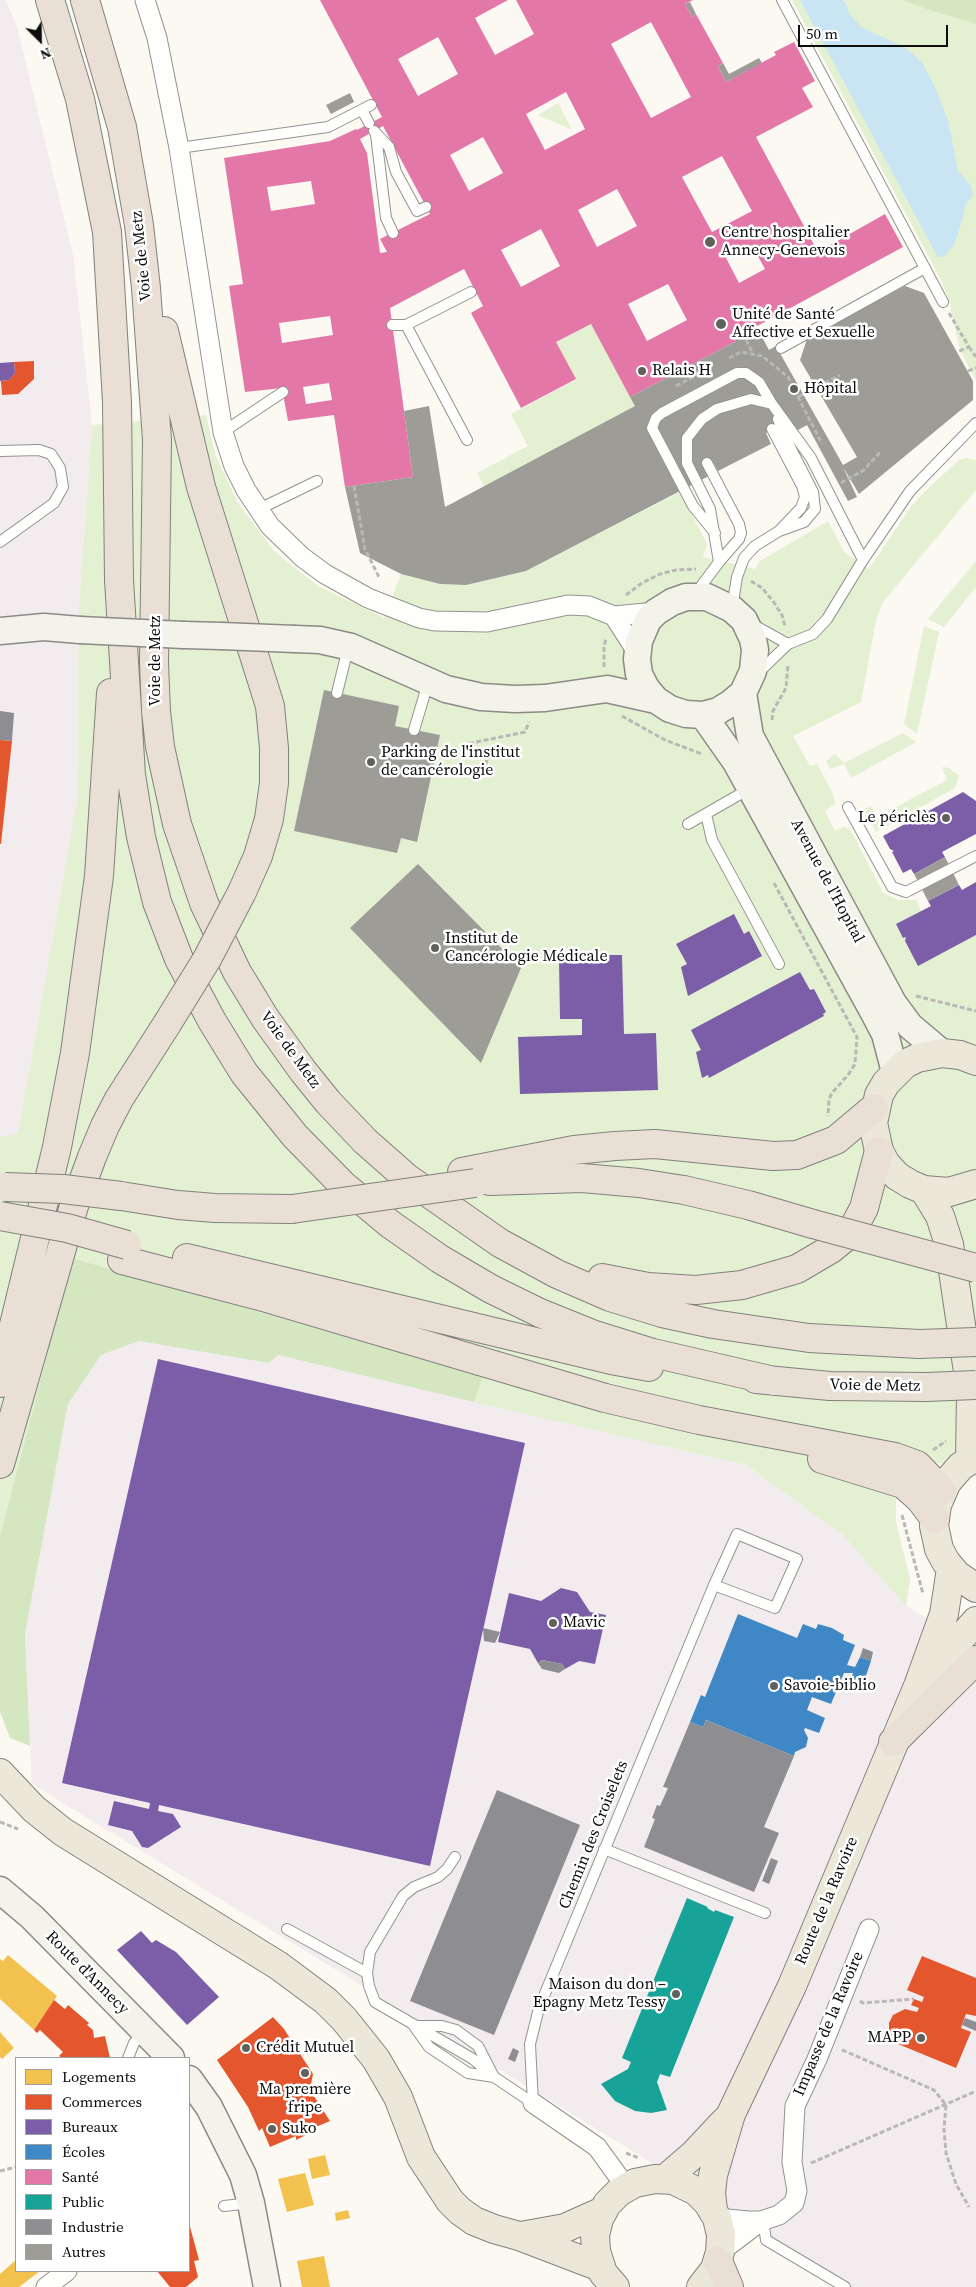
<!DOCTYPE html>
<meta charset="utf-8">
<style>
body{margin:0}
#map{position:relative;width:976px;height:2287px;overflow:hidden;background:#fbf9f1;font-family:"Source Serif 4",serif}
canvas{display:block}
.legend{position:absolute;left:15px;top:2057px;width:175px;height:215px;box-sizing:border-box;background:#fff;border:1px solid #9e9e9e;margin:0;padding:6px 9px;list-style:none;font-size:15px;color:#0d0d0d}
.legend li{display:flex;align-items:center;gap:10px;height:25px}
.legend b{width:25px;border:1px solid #9e9e9e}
.north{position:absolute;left:15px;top:15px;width:50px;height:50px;-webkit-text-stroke:4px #fff;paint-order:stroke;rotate:157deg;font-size:14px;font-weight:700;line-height:20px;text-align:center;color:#0d0d0d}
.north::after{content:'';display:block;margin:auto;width:18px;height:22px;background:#0d0d0d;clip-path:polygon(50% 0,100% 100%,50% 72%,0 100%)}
.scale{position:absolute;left:798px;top:25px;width:150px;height:22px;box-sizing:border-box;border:2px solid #0d0d0d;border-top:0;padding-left:6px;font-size:15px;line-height:18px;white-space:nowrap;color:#0d0d0d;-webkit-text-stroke:4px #fff;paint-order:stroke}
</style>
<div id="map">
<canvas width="976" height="2287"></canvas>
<ul class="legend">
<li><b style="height:14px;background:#f2c14e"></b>Logements</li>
<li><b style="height:14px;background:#e4572e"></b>Commerces</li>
<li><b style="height:14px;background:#7b5ea7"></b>Bureaux</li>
<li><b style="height:14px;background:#3f88c5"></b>Écoles</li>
<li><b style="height:14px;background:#e377a8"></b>Santé</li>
<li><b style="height:14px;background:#17a398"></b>Public</li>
<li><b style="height:14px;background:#8d8d92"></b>Industrie</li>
<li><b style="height:14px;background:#9e9c97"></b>Autres</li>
</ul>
<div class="north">N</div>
<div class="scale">50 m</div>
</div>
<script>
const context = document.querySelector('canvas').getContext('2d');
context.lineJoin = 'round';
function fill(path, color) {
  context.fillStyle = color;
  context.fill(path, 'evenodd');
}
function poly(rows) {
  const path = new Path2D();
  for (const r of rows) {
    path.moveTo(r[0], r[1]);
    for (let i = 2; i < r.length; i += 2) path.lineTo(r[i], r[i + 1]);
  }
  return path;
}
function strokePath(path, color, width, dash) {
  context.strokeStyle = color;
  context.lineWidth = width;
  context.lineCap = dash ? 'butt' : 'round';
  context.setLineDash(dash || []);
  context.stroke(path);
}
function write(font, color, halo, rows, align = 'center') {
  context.font = font + ' "Source Serif 4",serif';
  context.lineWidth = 5;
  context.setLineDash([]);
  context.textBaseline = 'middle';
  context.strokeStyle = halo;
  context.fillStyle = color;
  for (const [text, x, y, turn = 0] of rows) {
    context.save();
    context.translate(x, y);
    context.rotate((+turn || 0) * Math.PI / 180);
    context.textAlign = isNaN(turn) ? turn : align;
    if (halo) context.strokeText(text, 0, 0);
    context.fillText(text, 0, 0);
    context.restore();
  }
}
fill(poly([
 [0,0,6,0,17,27,73,255,92,425,79,606,77,801,18,1135,0,1137],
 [139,1341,269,1363,278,1355,746,1465,843,1535,907,1606,976,1650,976,2287,849,2287,644,2158,32,1784,25,1634,68,1404,101,1355]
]), '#f2ecee');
fill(poly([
 [792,0,902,0,976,24,976,381,960,350,949,300,940,278],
 [558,103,572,130,538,115],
 [591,324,635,406,484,487,477,473,528,446,511,414,576,380,556,342],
 [206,415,216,457,238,503,274,551,318,586,384,618,401,574,440,584,466,585,526,571,680,492,707,544,703,557,755,569,760,561,828,521,844,552,869,569,910,508,924,492,959,460,966,458,976,460,976,490,883,602,876,620,861,702,793,736,810,766,817,764,833,794,835,804,825,811,835,831,843,827,848,828,853,834,883,893,898,900,916,900,921,911,896,925,903,938,906,937,919,965,976,935,976,1459,896,1468,896,1522,910,1579,906,1606,843,1535,746,1465,474,1402,483,1378,72,1258,0,1536,0,1137,18,1134,77,801,79,606,92,425],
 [976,561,976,587,944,627,928,619],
 [924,626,939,632,917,734,904,724],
 [903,733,916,742,851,778,844,764,830,769,826,761,835,754,844,763],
 [942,767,949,768,959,776,955,788,876,832,864,809,871,806,877,817,947,780]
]), '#e3f0d2');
fill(poly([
 [902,0,976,0,976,24,927,9],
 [72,1258,483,1377,474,1402,278,1355,269,1363,139,1341,101,1355,68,1404,25,1634,30,1746,10,1738,0,1712,0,1536]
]), '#d4e7c0');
fill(poly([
 [800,0,842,0,846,3,849,14,861,27,906,48,922,63,934,85,948,120,958,171,971,186,973,195,965,205,962,221,954,245,943,257,939,257,936,254]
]), '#c9e4f3');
fill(poly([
 [8,1955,57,1996,34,2030,0,1999,0,1959,3,1961],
 [0,2032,14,2048,2,2059,0,2057],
 [325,2155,330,2175,312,2179,308,2159],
 [305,2173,314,2205,287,2212,278,2179],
 [348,2210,350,2218,336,2221,335,2213],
 [324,2256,330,2287,302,2287,297,2261],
 [16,2260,16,2271,40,2271,19,2287,0,2287,0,2274]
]), '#f2c14e');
fill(poly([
 [34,361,34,379,18,394,2,395,1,381,9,380,15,373,14,362],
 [0,740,12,741,1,844,0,844],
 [922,1956,976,1978,976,2016,966,2014,962,2025,961,2028,971,2032,956,2068,898,2044,889,2033,889,2023,893,2015,905,2009,917,2012,919,2008,911,2005,914,1999,922,2002,924,1997,907,1990],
 [54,2000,65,2009,68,2005,89,2023,87,2025,93,2030,94,2038,105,2036,110,2058,62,2058,59,2056,63,2052,40,2030,37,2033,34,2030],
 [273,2017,284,2029,313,2074,310,2090,330,2121,311,2129,308,2134,296,2140,296,2136,270,2147,262,2128,259,2131,248,2107,217,2060],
 [189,2223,199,2260,194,2261,198,2277,186,2287,170,2287,157,2271,189,2271]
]), '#e4572e');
fill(poly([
 [14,362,15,373,9,380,0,381,0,363],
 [963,792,976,801,976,834,942,852,945,857,914,874,911,869,903,873,892,852,894,851,890,849,883,836],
 [976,882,976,935,918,966,905,941,906,937,903,938,896,924,931,906,928,901,959,885,962,890],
 [734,914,744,934,749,931,762,956,688,996,681,967,687,964,676,944],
 [587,955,622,955,624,1034,656,1033,658,1090,520,1094,518,1037,582,1035,582,1019,560,1019,559,961,587,960],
 [800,972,810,990,814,989,826,1012,823,1014,824,1016,709,1078,708,1075,702,1078,696,1052,701,1050,691,1030],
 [158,1359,525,1443,430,1866,159,1805,158,1811,173,1814,181,1827,148,1848,142,1847,132,1831,108,1825,114,1801,149,1809,150,1803,62,1783],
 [561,1588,577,1592,590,1612,606,1615,595,1664,579,1661,565,1669,562,1664,542,1660,538,1663,530,1649,498,1642,509,1593,541,1601],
 [141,1931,152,1943,156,1940,176,1952,219,1997,187,2025,117,1950]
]), '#7b5ea7');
fill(poly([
 [738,1614,797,1638,803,1624,816,1629,818,1624,832,1628,844,1635,843,1640,855,1645,847,1665,855,1667,860,1657,871,1661,861,1690,856,1692,851,1690,849,1685,853,1673,844,1673,831,1704,812,1697,807,1710,825,1718,819,1733,805,1728,804,1730,808,1738,806,1747,795,1752,794,1756,706,1720,703,1727,690,1722,701,1695,705,1697]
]), '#3f88c5');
fill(poly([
 [320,0,508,0,475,18,495,55,534,34,516,0,693,0,685,4,692,17,696,14,723,63,718,66,726,82,776,55,774,52,794,42,815,81,802,88,813,107,756,137,818,252,885,214,903,247,735,338,736,341,729,345,630,397,591,324,556,342,576,379,521,408,471,313,483,306,464,269,390,308,413,477,345,487,334,415,288,421,282,388,245,392,229,286,243,284,224,158,330,141,356,129,357,130,382,117],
 [651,22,691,97,651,118,611,44],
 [438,37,458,74,418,96,398,59],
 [566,92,585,129,545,150,526,114],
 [383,126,430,214,380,239,387,252,380,253,367,153,360,139],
 [483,137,503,173,469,191,450,155],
 [722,156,752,211,712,232,682,177],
 [311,181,315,204,271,211,267,187],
 [617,189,637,226,597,247,578,210],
 [541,229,560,266,521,287,501,250],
 [752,245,765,269,739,283,726,258],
 [668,284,687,320,647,341,628,304],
 [330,316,333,335,282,343,279,323],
 [329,383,332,400,306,404,303,387]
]), '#e377a8');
fill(poly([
 [687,1898,708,1907,707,1908,714,1912,715,1910,734,1917,670,2077,660,2074,657,2082,667,2110,651,2113,635,2111,615,2101,601,2084,628,2069,631,2062,622,2058]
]), '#17a398');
fill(poly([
 [0,711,14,713,12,741,0,740],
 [483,1628,500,1632,495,1643,484,1641],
 [863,1648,873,1652,871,1661,860,1657],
 [542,1660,562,1664,565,1669,559,1673,542,1669,538,1663],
 [706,1720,794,1756,764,1827,779,1833,754,1892,644,1847,655,1819,652,1818,657,1805,660,1806,668,1788,663,1787,690,1722,703,1727],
 [497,1790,580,1825,494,2035,410,2001],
 [771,1858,778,1861,769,1884,762,1881],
 [965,2018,976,2022,976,2031,962,2025],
 [513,2048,519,2051,515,2062,508,2059]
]), '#8d8d92');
fill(poly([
 [690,2,696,14,692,17,685,4],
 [759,58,762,63,726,82,718,66,723,63,729,74],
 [350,93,354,102,331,114,326,105],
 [905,286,924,293,973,381,973,400,859,494,843,467,857,497,848,501,807,425,782,439,776,427,766,433,771,444,718,471,712,460,707,463,709,476,526,571,466,585,440,584,401,574,360,553,345,487,413,477,404,411,429,406,445,507,635,406,630,397,729,345,736,341,735,338,756,326,769,350,776,346,843,465,857,457,800,360,807,339],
 [324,690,399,706,395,726,440,735,417,842,401,838,397,853,294,831],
 [945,857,959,885,928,901,914,874],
 [418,864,521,968,481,1063,350,928]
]), '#9e9c97');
const lane = poly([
 [782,0,943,302],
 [362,110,369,123],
 [374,131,389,147,396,172,417,211,426,207],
 [376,135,386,218,393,233],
 [179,148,328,127,371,105],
 [392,325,406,325],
 [781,348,925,268],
 [772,429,802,486,805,497,801,508,780,530],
 [223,432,283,392],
 [467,440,406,325,471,292],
 [0,451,39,450,51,454,60,468,63,487,54,503,0,542],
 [707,463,739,524,741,533,739,539,719,562],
 [257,510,317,481],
 [715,533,693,506,652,428,656,418,662,413,737,373,746,373,759,382,772,404,811,458,863,560],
 [696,593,719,562,710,509,687,463,687,438,702,419,717,409,751,399,772,404],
 [732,608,737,577,744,558,755,546,779,531,804,522,815,509,813,492,787,441,778,419],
 [752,624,788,644],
 [758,673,788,644,813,634,827,619,863,560,910,491,976,423],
 [337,693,348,648],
 [414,730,428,683],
 [848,807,892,887,906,892,976,856],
 [706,814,712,840,779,964],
 [688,824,749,789],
 [604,1849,765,1913],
 [287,1929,367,1973],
 [414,2026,429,2047,468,2073,494,2077,473,2059,375,2002,369,1986,367,1973,370,1952,403,1896,414,1887,438,1877,447,1869,455,1857],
 [419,2026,442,2026,456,2030,478,2046,494,2077,533,2103],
 [128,2058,134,2043,144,2032],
 [533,2103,530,2044,539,2008,714,1585,737,1534,797,1559,775,1608,714,1585],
 [224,2206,251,2203],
 [763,2220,766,2240,845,2287]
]);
const street = poly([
 [145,0,157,38,179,148,223,432,234,466,246,490,270,526,302,557,325,574,368,598,419,618,435,621,487,622,568,605,589,606,614,616,656,612],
 [614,616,637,652],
 [533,2103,597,2147,626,2187],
 [717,2218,748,2221,761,2221,779,2215,794,2203,797,2191,792,2162,795,2106,817,2059,869,1929],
 [720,2252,761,2221],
 [46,2287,67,2271]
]);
const secondary = poly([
 [0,631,44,627,80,630],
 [184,635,221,636],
 [295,639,320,640,351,647,446,689,481,697,515,699,545,698,607,689,656,700,670,709,686,714,703,715,718,711,731,703,743,693,753,671,755,650,753,639,744,620,732,609,707,597,686,597,672,602,656,612,648,620,639,641,637,659,639,674,646,688,656,700],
 [743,693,750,736,893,1003,910,1026,942,1053],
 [703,715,736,762,874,1013,885,1034,895,1072],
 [0,1890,32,1917,171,2058],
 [189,2079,209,2107,243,2175,251,2203,267,2287]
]);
const primary = poly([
 [976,1061,960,1055,942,1053,917,1058,905,1064,886,1083,879,1095,873,1123,879,1151,886,1164,897,1176,910,1184,924,1190,949,1192,976,1184],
 [924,1190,940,1216,949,1244,971,1392,970,1460],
 [976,1457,961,1466,947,1482,937,1505,934,1526,939,1549,946,1562,957,1575,976,1588],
 [929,1674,976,1621],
 [0,1773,34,1809,63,1832,279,1966,326,2001,344,2019,376,2059,398,2097,421,2157,450,2201,460,2211,474,2221,494,2229,519,2236,600,2267],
 [665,2179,694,2154,725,2121],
 [713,2210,711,2193,713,2175,731,2114,792,1986,918,1686,944,1614,951,1569],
 [521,2236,565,2228,603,2211],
 [615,2287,603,2273,596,2251,595,2235,599,2219,607,2204,619,2192,635,2183,655,2179,673,2180,696,2191,708,2203,717,2218,721,2235,720,2252,715,2269,701,2287]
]);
const highway = poly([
 [50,0,80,99,107,232,117,402,119,580,131,775,141,837,157,902,179,959,212,1021,244,1073,295,1136,343,1185,390,1224,440,1259,491,1289,540,1313,592,1334,653,1353,774,1381],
 [85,0,122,127,139,225,146,288,157,440,154,663,156,711,160,747,177,824,204,903,237,972,265,1018,303,1071,328,1102,365,1141,407,1178,500,1243,557,1274,610,1297,662,1313,713,1324,809,1338,919,1344],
 [164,331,201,487,270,706,274,748,274,783,269,819,258,856,242,892],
 [462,1172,574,1150,615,1146,655,1144,773,1156,797,1155,836,1140,874,1108],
 [490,1181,582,1178,639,1183,684,1190,748,1205,813,1224],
 [121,1196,178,1205,215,1208,292,1209],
 [187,1258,611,1360,649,1367],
 [122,1260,267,1298,605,1398,699,1420,895,1457,917,1465,942,1491],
 [602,1278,648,1287,696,1290,742,1285,797,1269,831,1249,847,1236,855,1225,864,1208,879,1151],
 [756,1379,830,1386,926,1387],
 [0,1383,57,1147,75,1053,99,876,111,693],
 [822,1459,903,1484,920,1499,935,1519],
 [0,1464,74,1206,92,1157,105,1126,119,1099,167,1024],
 [893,1742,976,1660],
 [718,2261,729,2287]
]);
strokePath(lane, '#949390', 12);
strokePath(street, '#949390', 21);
strokePath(secondary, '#8b8a86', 29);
strokePath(primary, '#81817d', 30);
strokePath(highway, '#81817d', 30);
strokePath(poly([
 [949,313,969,347,957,352],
 [743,333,753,354],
 [969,347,976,357],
 [729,358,741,352,762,356,788,377,822,444],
 [968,371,976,368],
 [676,386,706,370],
 [798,397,840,375],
 [841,483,864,470,881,451],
 [354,486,365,549,380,579],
 [751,581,762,588,773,601,782,615,785,626],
 [626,595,642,583,660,574,676,570,696,569],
 [604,667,604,646,606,639],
 [622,716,665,740,702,754],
 [772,720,773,711,786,688,788,665],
 [484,772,489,750,467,750,467,744,525,732,529,722],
 [774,883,857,1037,855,1064,848,1075,832,1093,829,1099,828,1116],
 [916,996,976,1011],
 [933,1450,946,1441],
 [902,1515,923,1594],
 [0,1822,18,1829],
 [860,2001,863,2003,914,1999],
 [842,2050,934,2090,946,2105,944,2129,946,2153,956,2184,969,2207],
 [626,2153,639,2158],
 [811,2163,976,2091],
 [0,2171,16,2167]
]), '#b8b8b6', 3, [5, 2.5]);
strokePath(lane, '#fefefd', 10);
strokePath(street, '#fefefd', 19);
strokePath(secondary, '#f4f3e9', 26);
strokePath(primary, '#ebe7d9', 28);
strokePath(highway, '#e9dfd5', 28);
const secondaryBridge = poly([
 [80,630,184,635],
 [221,636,295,639]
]);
const highwayBridge = poly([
 [167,1024,207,959,242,892],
 [5,1187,63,1189,121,1196],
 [292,1209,475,1183],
 [0,1216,67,1228,127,1245],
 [813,1224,976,1268],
 [919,1344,976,1342],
 [926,1387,976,1385]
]);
strokePath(secondaryBridge, '#8b8a86', 29, []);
strokePath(highwayBridge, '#81817d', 30, []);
strokePath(secondaryBridge, '#f4f3e9', 26);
strokePath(highwayBridge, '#e9dfd5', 28);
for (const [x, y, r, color] of [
 [710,242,6,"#60605d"],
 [721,324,6,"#60605d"],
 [642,371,5,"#60605d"],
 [794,389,5,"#60605d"],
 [371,762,5,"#60605d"],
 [946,818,5,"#60605d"],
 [435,948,5,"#60605d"],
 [553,1623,5,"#60605d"],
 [774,1686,5,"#60605d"],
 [676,1994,5,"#60605d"],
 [921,2038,5,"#60605d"],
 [246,2048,5,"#60605d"],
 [305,2073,5,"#60605d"],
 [272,2129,5,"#60605d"]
]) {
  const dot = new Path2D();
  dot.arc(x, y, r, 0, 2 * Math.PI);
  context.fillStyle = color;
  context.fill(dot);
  strokePath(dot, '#fff', 2);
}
write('16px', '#0d0d0d', '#fff', [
 ["Centre hospitalier",721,233],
 ["Annecy-Genevois",721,251],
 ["Unité de Santé",732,315],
 ["Affective et Sexuelle",732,333],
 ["Relais H",652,371],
 ["Hôpital",804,389],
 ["Parking de l'institut",381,753],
 ["de cancérologie",381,771],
 ["Le périclès",936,818,"right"],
 ["Institut de",445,939],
 ["Cancérologie Médicale",445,957],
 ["Mavic",563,1623],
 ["Savoie-biblio",784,1686],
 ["Maison du don –",666,1985,"right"],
 ["Epagny Metz Tessy",666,2003,"right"],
 ["MAPP",911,2038,"right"],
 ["Crédit Mutuel",256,2048],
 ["Ma première",305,2090,"center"],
 ["fripe",305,2108,"center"],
 ["Suko",282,2129]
], 'left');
write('16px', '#0d0d0d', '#fff', [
 ["Voie de Metz",142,256,-96],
 ["Voie de Metz",156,661,-90],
 ["Avenue de l'Hopital",827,881,62],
 ["Voie de Metz",290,1050,54],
 ["Voie de Metz",875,1386,1],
 ["Chemin des Croiselets",594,1835,-68],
 ["Route de la Ravoire",827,1901,-67],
 ["Route d'Annecy",87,1973,45],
 ["Impasse de la Ravoire",829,2024,-67]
]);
</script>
